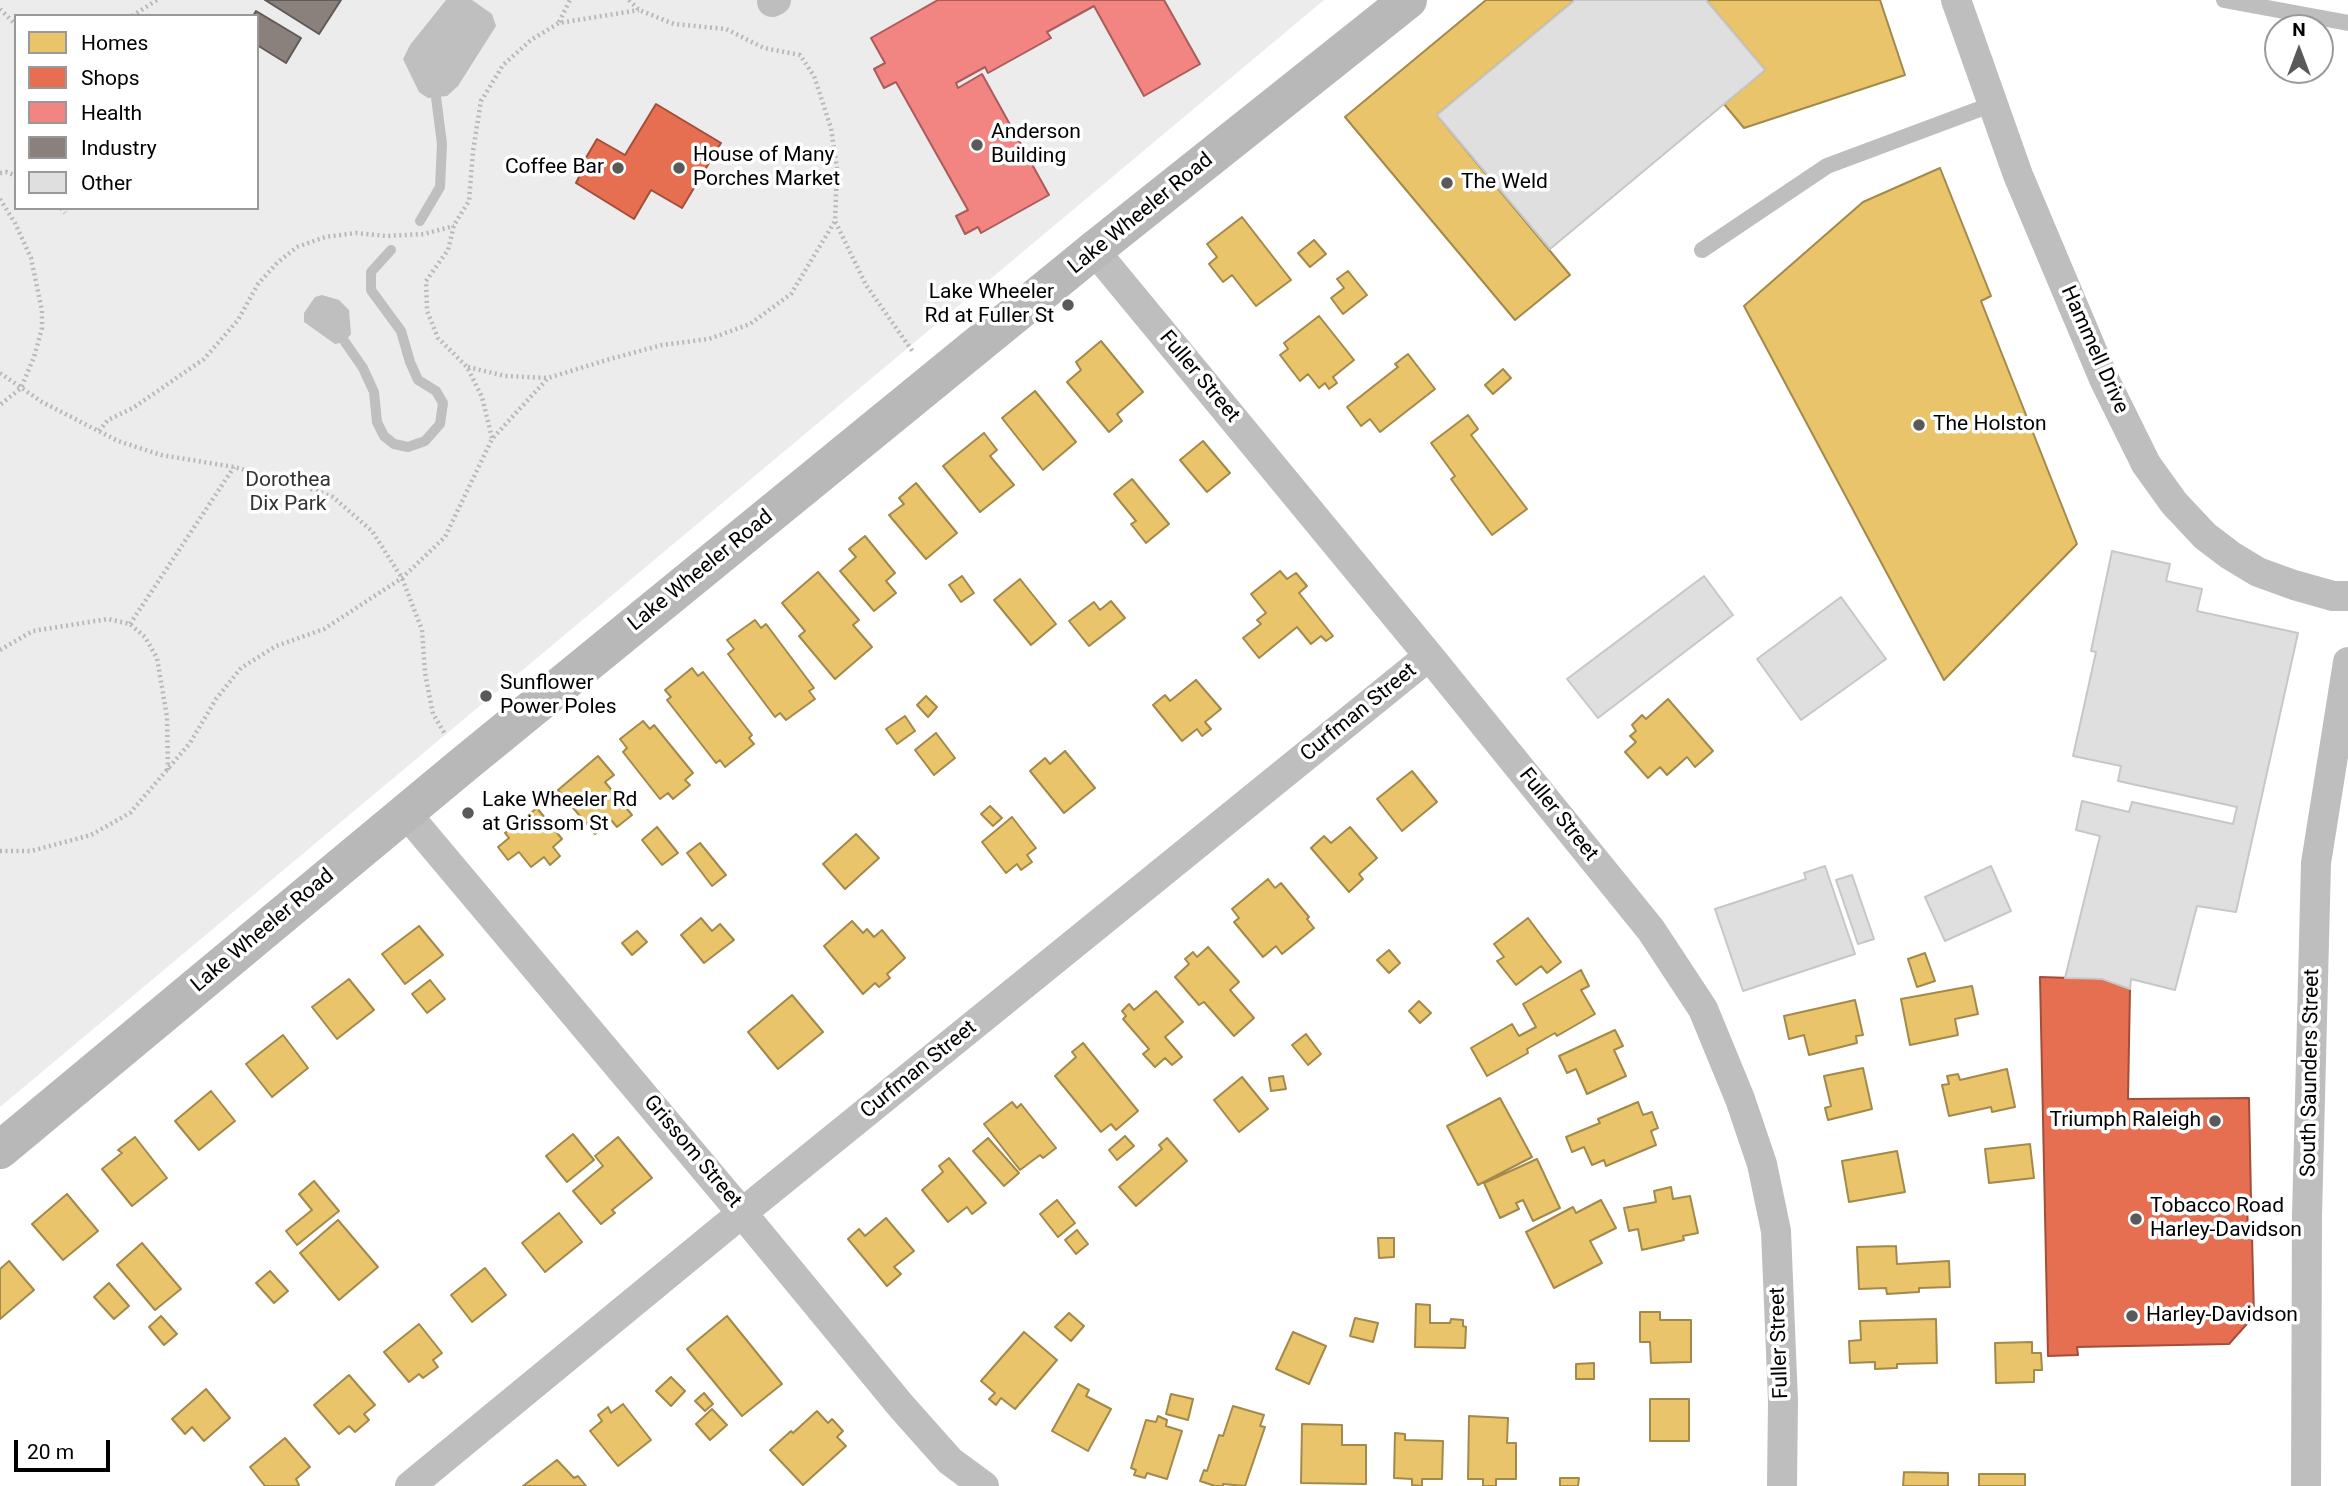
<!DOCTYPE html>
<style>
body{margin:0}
#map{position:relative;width:2348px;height:1486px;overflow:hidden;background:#fff;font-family:Roboto,sans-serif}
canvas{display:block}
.legend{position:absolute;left:14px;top:14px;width:245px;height:196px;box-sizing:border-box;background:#fff;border:2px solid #999;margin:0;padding:9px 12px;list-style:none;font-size:21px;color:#000}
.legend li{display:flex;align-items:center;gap:14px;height:35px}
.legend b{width:35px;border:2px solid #999}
.north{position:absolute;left:2264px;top:14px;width:70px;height:70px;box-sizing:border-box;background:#fff;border:2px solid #999;border-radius:50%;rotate:0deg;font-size:19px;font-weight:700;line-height:28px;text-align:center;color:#000}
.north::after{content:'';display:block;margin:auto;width:24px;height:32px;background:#595959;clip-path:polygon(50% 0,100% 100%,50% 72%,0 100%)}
.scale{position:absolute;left:14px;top:1440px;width:96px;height:32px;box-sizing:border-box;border:4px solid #000;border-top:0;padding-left:9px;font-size:21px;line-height:24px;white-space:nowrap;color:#000;-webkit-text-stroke:5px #fff;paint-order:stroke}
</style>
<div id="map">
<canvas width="2348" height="1486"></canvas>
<ul class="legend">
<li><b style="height:19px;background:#e9c46a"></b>Homes</li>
<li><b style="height:19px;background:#e76f51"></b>Shops</li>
<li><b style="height:19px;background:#f28482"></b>Health</li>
<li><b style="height:19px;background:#8a817c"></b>Industry</li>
<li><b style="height:19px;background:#dfdfdf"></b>Other</li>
</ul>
<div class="north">N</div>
<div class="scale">20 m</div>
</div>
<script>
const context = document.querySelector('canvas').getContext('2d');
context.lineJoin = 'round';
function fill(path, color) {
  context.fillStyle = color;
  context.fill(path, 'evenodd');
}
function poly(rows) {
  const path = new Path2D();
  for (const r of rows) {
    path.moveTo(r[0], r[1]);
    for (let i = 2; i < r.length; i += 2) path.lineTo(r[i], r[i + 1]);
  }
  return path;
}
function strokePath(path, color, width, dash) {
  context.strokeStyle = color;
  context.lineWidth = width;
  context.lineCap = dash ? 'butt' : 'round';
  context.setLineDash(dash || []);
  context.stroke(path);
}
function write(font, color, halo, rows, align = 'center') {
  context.font = font + ' Roboto,sans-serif';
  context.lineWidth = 7;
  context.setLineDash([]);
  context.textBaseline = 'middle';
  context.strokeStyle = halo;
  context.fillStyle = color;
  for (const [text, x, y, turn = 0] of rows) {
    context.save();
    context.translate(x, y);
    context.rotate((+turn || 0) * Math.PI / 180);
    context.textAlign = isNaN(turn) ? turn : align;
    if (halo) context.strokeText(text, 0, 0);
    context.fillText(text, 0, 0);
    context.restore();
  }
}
fill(poly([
 [0,0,1324,0,0,1107],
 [16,16,257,16,257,208,16,208]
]), '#ececec');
fill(poly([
 [446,0,472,0,492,14,496,26,458,86,447,96,428,98,419,92,403,59,410,45],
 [322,295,339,300,349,310,351,334,345,342,335,344,304,322,304,313,315,297]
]), '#bfbfbf');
const homes = poly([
 [1486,0,1575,0,1437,115,1570,275,1515,320,1345,117,1486,0],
 [1706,0,1880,0,1905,75,1744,128,1724,104,1765,70,1706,0],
 [1940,168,1991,296,1981,301,2077,544,1944,680,1744,306,1863,202,1940,168],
 [1242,217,1291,280,1256,306,1232,275,1223,282,1209,264,1217,257,1207,244,1242,217],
 [1314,240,1326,254,1310,267,1298,253,1314,240],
 [1348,271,1367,295,1343,314,1331,298,1344,288,1337,279,1348,271],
 [1319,316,1354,360,1333,377,1337,383,1329,389,1325,383,1319,388,1308,374,1300,381,1280,355,1288,349,1284,343,1319,316],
 [1101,341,1143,392,1117,414,1122,421,1109,432,1067,382,1081,370,1076,362,1101,341],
 [1408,354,1435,389,1380,432,1370,419,1361,426,1347,407,1398,367,1395,364,1408,354],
 [1503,369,1511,378,1493,394,1485,385,1503,369],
 [1035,391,1076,442,1043,470,1002,418,1035,391],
 [1468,415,1478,429,1471,435,1527,509,1492,535,1451,479,1455,476,1431,443,1468,415],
 [984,433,997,450,990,456,1014,485,980,512,943,466,984,433],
 [1203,441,1230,473,1207,492,1180,460,1203,441],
 [1132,479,1169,524,1146,543,1131,524,1136,521,1114,494,1132,479],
 [916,483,957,533,926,559,889,515,904,504,899,498,916,483],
 [865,536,895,573,886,581,896,593,874,611,840,571,856,557,849,549,865,536],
 [1280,571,1287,579,1296,573,1307,586,1299,593,1333,636,1326,641,1321,636,1311,644,1297,627,1259,658,1243,638,1261,624,1257,620,1266,613,1251,594,1280,571],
 [818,572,859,620,853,625,872,647,835,679,799,636,805,631,782,603,818,572],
 [962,576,974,593,961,602,949,585,962,576],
 [1020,579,1056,624,1031,645,994,600,1020,579],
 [1111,601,1125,618,1089,646,1069,621,1094,602,1100,610,1111,601],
 [755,620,761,628,766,624,814,688,809,691,815,699,786,720,780,713,775,717,728,654,734,649,727,640,755,620],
 [692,668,698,676,703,672,752,735,749,738,754,744,725,767,720,760,716,763,667,700,671,697,665,690,692,668],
 [1196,680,1221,709,1205,722,1211,729,1202,736,1197,729,1182,741,1153,705,1165,695,1170,701,1196,680],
 [926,696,937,707,928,717,917,705,926,696],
 [1668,699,1713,751,1695,767,1687,757,1667,775,1660,767,1648,778,1625,752,1636,742,1630,736,1636,731,1632,725,1642,715,1646,719,1668,699],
 [905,716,915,731,897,744,886,729,905,716],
 [643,721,650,729,654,725,693,773,685,780,690,785,673,799,668,793,660,799,623,752,627,748,620,739,643,721],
 [936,733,955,758,934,775,915,750,936,733],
 [1065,751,1095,788,1064,813,1030,771,1045,758,1050,764,1065,751],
 [598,756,614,775,605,782,632,815,617,827,611,820,595,834,558,790,598,756],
 [1412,771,1437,802,1402,831,1377,799,1412,771],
 [990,806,1002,818,993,826,981,814,990,806],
 [537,808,562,839,553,847,560,856,550,865,544,857,531,867,519,852,508,860,498,847,509,838,505,833,537,808],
 [1012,817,1036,848,1027,855,1032,862,1021,870,1017,864,1006,873,982,842,1012,817],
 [657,827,678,853,662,865,642,840,657,827],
 [1350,827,1377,858,1359,874,1363,879,1349,892,1311,848,1324,836,1331,843,1350,827],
 [856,834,879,858,845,889,823,864,856,834],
 [700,843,726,875,712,886,687,853,700,843],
 [1268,879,1275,888,1281,883,1309,917,1307,919,1314,928,1282,954,1276,946,1263,957,1234,922,1239,918,1232,909,1268,879],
 [701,918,712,931,720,924,734,940,704,963,681,935,701,918],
 [1528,918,1561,962,1547,973,1541,966,1516,985,1497,961,1504,957,1494,944,1528,918],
 [852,921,863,933,867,929,874,937,882,930,905,958,887,974,890,978,879,987,875,983,863,994,824,946,852,921],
 [419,926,443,955,405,984,382,954,419,926],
 [637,931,647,942,632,955,622,943,637,931],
 [1208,947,1239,982,1230,990,1254,1018,1234,1036,1204,1002,1199,1005,1175,977,1189,964,1185,959,1193,952,1197,957,1208,947],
 [1389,950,1400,963,1389,973,1377,960,1389,950],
 [1925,953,1935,981,1917,987,1908,959,1925,953],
 [1581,970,1589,986,1581,990,1595,1014,1557,1036,1555,1033,1527,1049,1528,1053,1487,1076,1471,1048,1512,1024,1519,1036,1536,1027,1523,1004,1581,970],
 [349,979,374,1010,337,1039,312,1007,349,979],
 [430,980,445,999,427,1013,412,994,430,980],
 [1972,986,1978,1014,1955,1019,1958,1035,1910,1045,1901,999,1972,986],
 [1156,991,1183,1022,1165,1037,1182,1057,1172,1065,1165,1058,1155,1067,1143,1054,1149,1049,1123,1019,1126,1016,1122,1011,1129,1004,1134,1010,1156,991],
 [792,995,823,1032,778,1069,748,1032,792,995],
 [1855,1000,1863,1035,1856,1036,1857,1043,1809,1055,1804,1035,1789,1039,1784,1016,1855,1000],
 [1419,1001,1431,1013,1420,1023,1409,1011,1419,1001],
 [1615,1030,1623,1046,1614,1050,1626,1076,1587,1094,1576,1069,1567,1073,1559,1056,1615,1030],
 [1306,1034,1321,1054,1308,1065,1292,1045,1306,1034],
 [283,1035,308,1068,272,1097,246,1064,283,1035],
 [1083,1043,1138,1111,1116,1130,1111,1124,1101,1132,1055,1076,1076,1057,1072,1052,1083,1043],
 [1863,1068,1872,1109,1828,1120,1825,1108,1831,1106,1824,1076,1863,1068],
 [2007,1069,2015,1107,1992,1112,1991,1107,1949,1116,1942,1085,1949,1084,1947,1076,1958,1074,1960,1080,2007,1069],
 [1283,1076,1286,1089,1271,1091,1269,1078,1283,1076],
 [1242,1077,1268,1109,1239,1132,1214,1100,1242,1077],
 [211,1091,235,1121,199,1150,175,1121,211,1091],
 [1500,1098,1532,1157,1478,1185,1447,1126,1500,1098],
 [1012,1102,1017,1108,1021,1104,1056,1148,1043,1158,1040,1155,1020,1170,984,1124,1012,1102],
 [1638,1102,1643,1115,1652,1112,1658,1128,1651,1131,1656,1145,1606,1166,1604,1160,1592,1165,1584,1147,1572,1152,1566,1137,1600,1123,1598,1119,1638,1102],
 [573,1134,594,1160,567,1182,546,1156,573,1134],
 [1125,1136,1134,1146,1117,1160,1109,1150,1125,1136],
 [135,1137,167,1178,132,1206,102,1169,122,1153,118,1150,135,1137],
 [618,1137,652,1178,612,1210,615,1213,601,1224,573,1191,603,1166,595,1156,618,1137],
 [988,1138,1019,1173,1004,1186,973,1151,988,1138],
 [1167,1138,1187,1161,1136,1206,1119,1187,1162,1149,1159,1145,1167,1138],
 [2030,1144,2034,1178,1989,1183,1985,1149,2030,1144],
 [1897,1151,1905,1192,1849,1202,1842,1161,1897,1151],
 [949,1158,986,1203,972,1214,967,1207,948,1222,922,1190,943,1172,939,1166,949,1158],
 [1537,1159,1560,1208,1533,1221,1523,1200,1516,1203,1519,1209,1500,1218,1484,1183,1537,1159],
 [314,1181,339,1211,297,1245,286,1231,312,1210,299,1194,314,1181],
 [1671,1187,1673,1199,1690,1196,1698,1233,1683,1236,1684,1240,1642,1250,1638,1229,1629,1231,1624,1208,1656,1202,1654,1191,1671,1187],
 [67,1194,98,1231,63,1260,32,1224,67,1194],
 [1057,1200,1075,1223,1058,1237,1040,1214,1057,1200],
 [1601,1200,1616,1228,1590,1241,1602,1263,1554,1288,1526,1232,1573,1207,1576,1213,1601,1200],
 [559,1213,582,1242,545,1272,522,1243,559,1213],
 [886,1218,914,1251,894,1267,901,1274,887,1286,848,1239,859,1229,865,1236,886,1218],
 [338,1220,378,1267,339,1300,300,1253,338,1220],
 [1077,1230,1088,1244,1076,1254,1065,1240,1077,1230],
 [1378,1238,1394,1238,1394,1257,1379,1258,1378,1238],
 [142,1243,181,1289,155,1310,117,1265,142,1243],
 [1896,1246,1897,1264,1949,1261,1950,1287,1919,1288,1919,1292,1887,1294,1886,1288,1859,1289,1857,1247,1896,1246],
 [9,1261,34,1290,0,1319,0,1269,9,1261],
 [485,1268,506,1295,472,1322,451,1295,485,1268],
 [270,1271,288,1291,274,1303,256,1283,270,1271],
 [109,1283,129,1306,114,1319,94,1297,109,1283],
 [1416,1304,1430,1305,1430,1323,1450,1323,1451,1319,1463,1320,1463,1326,1466,1327,1465,1348,1415,1347,1416,1304],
 [1640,1312,1660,1312,1660,1320,1691,1320,1691,1362,1651,1363,1650,1342,1640,1342,1640,1312],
 [1069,1313,1084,1326,1071,1341,1055,1327,1069,1313],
 [161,1316,177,1334,164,1345,149,1327,161,1316],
 [727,1316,782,1384,742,1416,687,1349,727,1316],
 [1355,1318,1378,1323,1373,1342,1350,1336,1355,1318],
 [1936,1319,1937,1363,1897,1364,1897,1368,1875,1369,1875,1362,1850,1363,1849,1341,1861,1340,1860,1321,1936,1319],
 [419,1324,442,1353,433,1360,438,1367,423,1378,419,1374,409,1382,384,1352,419,1324],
 [1024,1332,1057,1360,1015,1409,1001,1398,996,1405,989,1399,995,1393,981,1381,1024,1332],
 [1293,1332,1326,1346,1309,1384,1276,1369,1293,1332],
 [2032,1342,2032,1353,2041,1353,2042,1370,2034,1370,2034,1382,1996,1383,1995,1343,2032,1342],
 [1594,1363,1594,1379,1576,1379,1576,1364,1594,1363],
 [349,1375,375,1405,364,1414,369,1420,355,1432,349,1426,339,1434,314,1405,349,1375],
 [671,1377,685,1391,671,1406,656,1391,671,1377],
 [1078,1384,1089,1390,1086,1396,1111,1409,1088,1451,1052,1431,1078,1384],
 [206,1389,230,1418,204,1441,192,1427,185,1434,172,1419,206,1389],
 [704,1393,713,1404,705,1411,695,1401,704,1393],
 [1171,1394,1193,1399,1188,1420,1166,1414,1171,1394],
 [1650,1399,1689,1399,1689,1441,1650,1441,1650,1399],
 [623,1404,651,1440,618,1466,590,1431,602,1421,598,1415,608,1407,611,1413,623,1404],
 [1233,1406,1264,1415,1260,1426,1265,1427,1245,1486,1223,1484,1223,1486,1215,1486,1200,1481,1204,1470,1207,1471,1219,1435,1223,1436,1233,1406],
 [712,1409,727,1425,710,1440,696,1424,712,1409],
 [817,1411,828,1423,832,1419,843,1431,837,1437,846,1446,803,1485,770,1450,791,1431,793,1433,817,1411],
 [1158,1416,1167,1420,1166,1426,1182,1431,1167,1479,1147,1473,1145,1478,1134,1475,1136,1470,1131,1468,1146,1420,1156,1422,1158,1416],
 [1469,1416,1508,1418,1507,1443,1516,1443,1516,1479,1496,1479,1496,1486,1483,1486,1483,1479,1468,1479,1469,1416],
 [1302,1424,1342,1425,1342,1445,1366,1445,1366,1484,1301,1483,1302,1424],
 [1395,1433,1405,1434,1405,1440,1443,1441,1442,1479,1422,1479,1422,1486,1412,1485,1412,1479,1394,1478,1395,1433],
 [285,1438,310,1467,296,1479,299,1485,297,1486,265,1486,250,1467,285,1438],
 [557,1460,574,1478,578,1476,586,1486,523,1486,557,1460],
 [1904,1472,1948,1473,1948,1486,1903,1486,1904,1472],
 [1979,1474,2025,1474,2025,1486,1979,1486,1979,1474],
 [1560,1478,1579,1478,1578,1486,1560,1486,1560,1478]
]);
fill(homes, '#e9c46a');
strokePath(homes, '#a3894a', 2);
const shops = poly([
 [656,104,721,143,682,208,651,190,634,219,576,183,580,175,577,173,597,139,625,155,656,104],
 [2040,977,2102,979,2130,989,2128,1099,2249,1098,2251,1200,2247,1200,2248,1235,2252,1235,2254,1316,2229,1344,2077,1347,2078,1355,2048,1356,2040,977]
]);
fill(shops, '#e76f51');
strokePath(shops, '#a24e39', 2);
const health = poly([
 [938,0,1164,0,1200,64,1144,96,1094,6,1047,32,1051,38,988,73,985,67,956,83,958,88,982,74,1049,195,981,233,978,227,965,234,956,216,968,210,896,82,884,88,874,69,885,63,871,38,938,0]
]);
fill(health, '#f28482');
strokePath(health, '#a95c5b', 2);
const industry = poly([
 [265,0,341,0,319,34,265,0],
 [256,11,301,38,286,63,257,45,257,16,253,16,256,11]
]);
fill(industry, '#8a817c');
strokePath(industry, '#615a57', 2);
strokePath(poly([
 [420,221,440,187,442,144,436,97],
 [345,342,363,368,374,392,377,422,384,436,394,444,408,447,425,441,440,424,443,403,436,391,418,380,410,362,401,331,371,290,371,272,391,250]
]), '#bfbfbf', 10);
const building = poly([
 [1575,0,1706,0,1765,70,1550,249,1437,115,1575,0],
 [2112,551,2170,564,2166,581,2202,589,2197,611,2298,633,2236,912,2197,906,2175,990,2131,979,2130,989,2102,979,2065,978,2100,836,2076,830,2082,801,2129,812,2132,802,2233,824,2237,807,2118,781,2121,766,2073,756,2096,652,2091,651,2112,551],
 [1704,576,1733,615,1598,718,1567,679,1704,576],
 [1841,597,1886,659,1801,720,1757,659,1841,597],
 [1825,866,1855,954,1743,991,1715,909,1806,879,1804,873,1825,866],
 [1991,866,2011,911,1945,941,1925,897,1991,866],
 [1852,875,1874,939,1858,944,1836,880,1852,875]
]);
fill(building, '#dfdfdf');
strokePath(building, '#c7c7c7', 2);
strokePath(poly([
 [629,0,639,10,674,24,726,29,764,48,800,55,814,76,831,128,837,169,835,221,866,285,913,352],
 [0,9,16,25],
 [132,16,157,0],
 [559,22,570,0],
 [0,173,7,172,16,176],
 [0,199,15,223,31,258,42,311,42,328,34,357,21,388,0,405],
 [61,208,65,213],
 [468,367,505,376,548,378],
 [0,373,42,402,118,441,161,455,234,467,295,483,333,497,372,531,402,578,422,630,425,673,433,714,445,734],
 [99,431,108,420,133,408,204,359,238,320,258,284,277,263,297,247,325,237,356,233,386,236,424,234,454,226],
 [492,438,482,397,467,367,438,338,427,311,426,281,448,250,454,225,469,201,473,151,481,101,503,65,531,40,559,23,639,10],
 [130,624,234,467],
 [0,650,33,631,108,619,130,624,145,637,157,658,167,717,168,770],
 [0,851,31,851,91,835,130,813,190,743,216,699,241,668,276,646,324,629,402,578,445,537,492,439,548,378,610,359,662,345,709,339,750,324,791,294,835,221]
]), '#b9b9b9', 4.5, [2, 3.5]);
strokePath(poly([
 [2224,0,2348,23],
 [1702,250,1827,166,1993,104]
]), '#bebebe', 16);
strokePath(poly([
 [1956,0,2018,175,2104,379,2146,464,2174,503,2205,536,2230,555,2258,572,2294,585,2333,596,2348,596],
 [772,2,776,0],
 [1094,250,1429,656,1651,930,1703,1009,1740,1099,1762,1164,1776,1231,1783,1401,1782,1486],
 [405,812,742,1213,901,1406,950,1461,984,1486],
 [410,1486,742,1213,1429,656],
 [2306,1486,2307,1216,2316,863,2348,662]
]), '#bebebe', 30);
strokePath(poly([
 [0,1150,463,765,1094,250,1408,0]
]), '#b8b8b8', 38);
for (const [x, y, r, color] of [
 [977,145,7,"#595959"],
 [618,168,7,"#595959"],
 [679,168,7,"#595959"],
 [1447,183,7,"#595959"],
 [1068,305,7,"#595959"],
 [1919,425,7,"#595959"],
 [486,696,7,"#595959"],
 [468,813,7,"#595959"],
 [2215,1121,7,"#595959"],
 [2136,1219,7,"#595959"],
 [2132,1316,7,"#595959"]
]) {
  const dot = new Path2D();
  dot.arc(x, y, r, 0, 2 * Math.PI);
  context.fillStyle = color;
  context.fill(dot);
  strokePath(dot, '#fff', 2.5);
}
write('21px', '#000', '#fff', [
 ["Anderson",991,133],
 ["Building",991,157],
 ["House of Many",693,156],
 ["Porches Market",693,180],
 ["Coffee Bar",604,168,"right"],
 ["The Weld",1461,183],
 ["Lake Wheeler",1054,293,"right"],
 ["Rd at Fuller St",1054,317,"right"],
 ["The Holston",1933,425],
 ["Sunflower",500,684],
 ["Power Poles",500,708],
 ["Lake Wheeler Rd",482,801],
 ["at Grissom St",482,825],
 ["Triumph Raleigh",2201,1121,"right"],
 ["Tobacco Road",2150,1207],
 ["Harley-Davidson",2150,1231],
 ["Harley-Davidson",2146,1316]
], 'left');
write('21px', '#000', '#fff', [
 ["Lake Wheeler Road",1141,214,-39],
 ["Hammell Drive",2094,350,66],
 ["Fuller Street",1199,377,50],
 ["Lake Wheeler Road",701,571,-39],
 ["Curfman Street",1359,713,-39],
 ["Fuller Street",1558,815,51],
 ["Lake Wheeler Road",263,931,-40],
 ["Curfman Street",919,1070,-39],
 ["South Saunders Street",2311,1073,-89],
 ["Grissom Street",692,1152,50],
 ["Fuller Street",1780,1343,-92]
]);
write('21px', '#333', '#fff', [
 ["Dorothea",288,481],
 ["Dix Park",288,505]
]);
</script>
